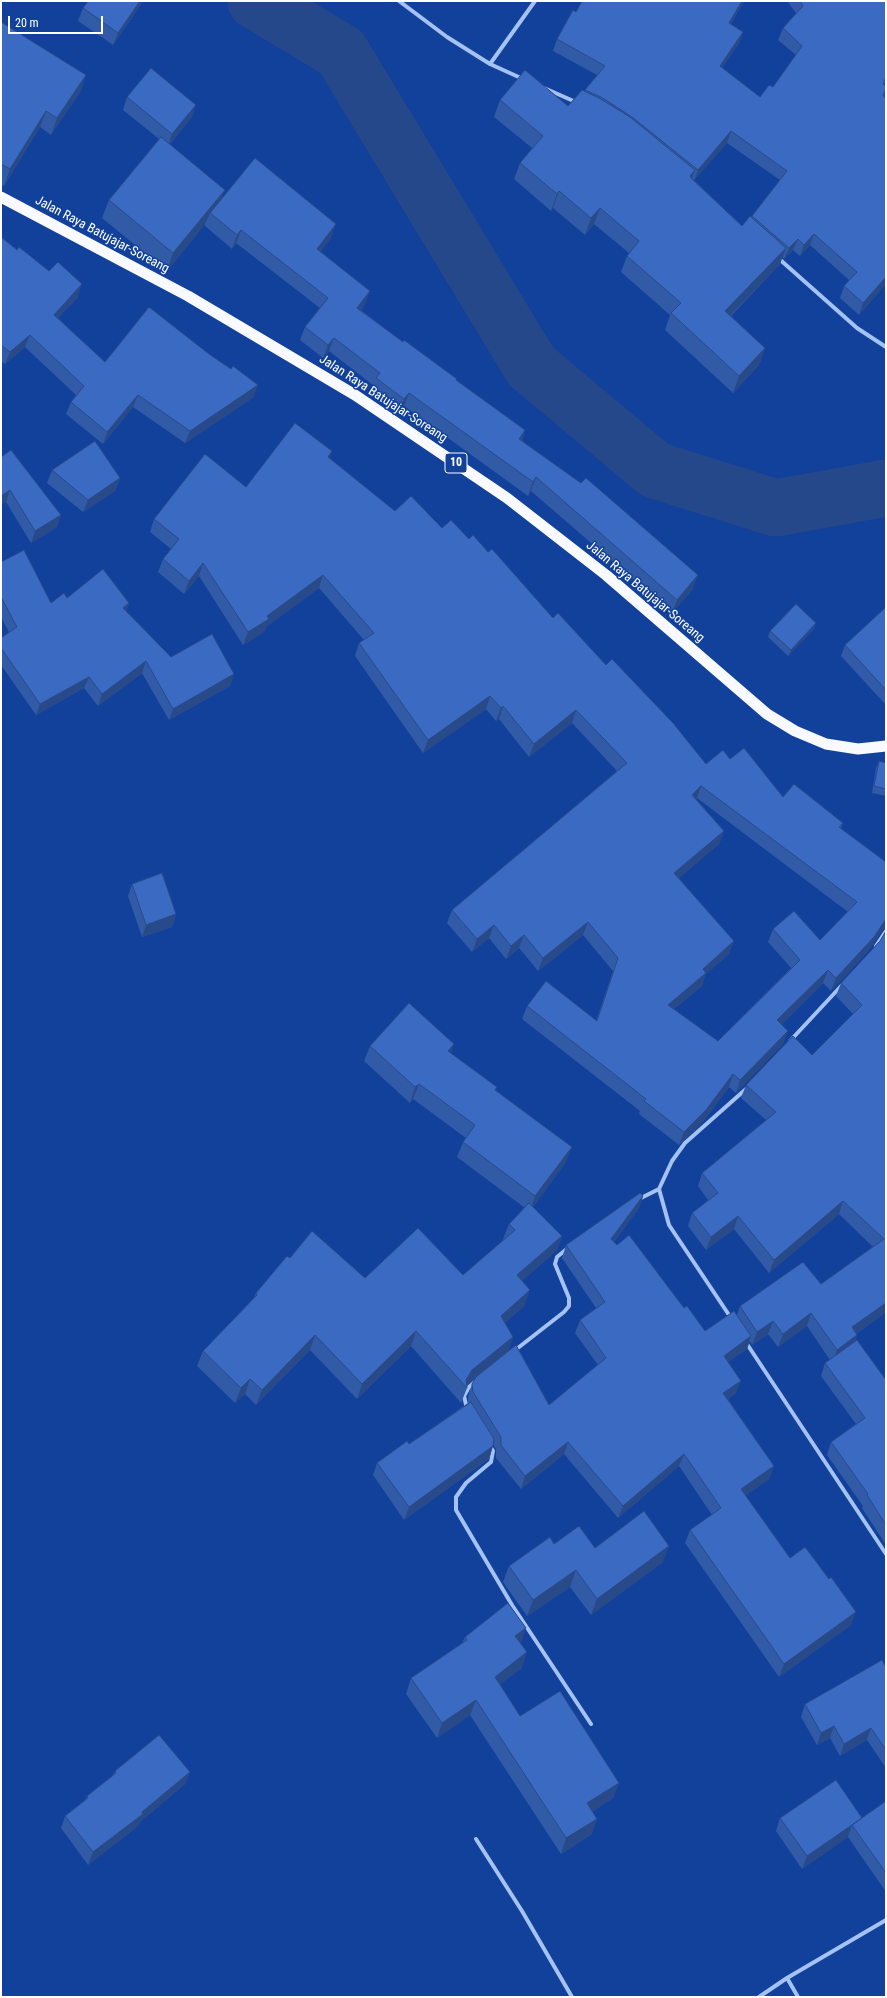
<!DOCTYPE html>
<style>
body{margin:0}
#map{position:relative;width:887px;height:1998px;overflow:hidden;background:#11419a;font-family:"Roboto Condensed",sans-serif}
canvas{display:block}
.frame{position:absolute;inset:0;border:2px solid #fff;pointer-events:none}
.scale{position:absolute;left:8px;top:16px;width:95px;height:18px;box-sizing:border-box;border:2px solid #fff;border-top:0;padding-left:5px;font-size:12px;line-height:14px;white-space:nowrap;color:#fff;-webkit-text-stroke:3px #11419a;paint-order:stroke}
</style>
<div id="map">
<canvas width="887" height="1998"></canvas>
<div class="frame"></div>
<div class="scale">20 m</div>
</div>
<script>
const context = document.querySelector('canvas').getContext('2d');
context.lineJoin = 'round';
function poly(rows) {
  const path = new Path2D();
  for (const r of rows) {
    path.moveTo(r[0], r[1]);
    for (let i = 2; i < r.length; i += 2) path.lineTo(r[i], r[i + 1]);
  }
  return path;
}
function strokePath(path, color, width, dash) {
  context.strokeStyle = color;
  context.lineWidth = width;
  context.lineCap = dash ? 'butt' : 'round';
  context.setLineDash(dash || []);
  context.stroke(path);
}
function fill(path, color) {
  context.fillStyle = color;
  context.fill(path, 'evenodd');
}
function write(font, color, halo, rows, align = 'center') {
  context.font = font + ' "Roboto Condensed",sans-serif';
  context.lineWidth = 3;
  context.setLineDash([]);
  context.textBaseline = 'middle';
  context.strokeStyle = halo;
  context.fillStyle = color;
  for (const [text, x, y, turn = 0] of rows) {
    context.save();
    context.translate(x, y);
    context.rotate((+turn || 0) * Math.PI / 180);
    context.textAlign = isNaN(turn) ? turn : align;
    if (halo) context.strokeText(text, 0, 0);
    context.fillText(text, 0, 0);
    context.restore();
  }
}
strokePath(poly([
 [256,1,341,52,531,366,655,470,776,508,886,488]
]), '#25488b', 57);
strokePath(poly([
 [399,1,447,37,490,64,523,79],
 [490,64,535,1],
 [544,88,578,103],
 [777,257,857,328,886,347],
 [876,946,886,931],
 [790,1041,843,984],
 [659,1189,669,1225,731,1318],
 [639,1199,659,1189,672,1161,685,1143,746,1089],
 [745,1341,886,1554],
 [514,1351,564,1312,569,1306,569,1298,555,1264,557,1257,568,1248],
 [467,1409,464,1396,469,1387,476,1381],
 [490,1446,493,1451,491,1462,466,1483,456,1497,456,1510,512,1605,591,1724],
 [476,1839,522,1911,572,1997],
 [787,1978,886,1920],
 [759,1997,787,1978,798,1997]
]), '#a4c2f4', 4);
strokePath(poly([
 [1,197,188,296,355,395,507,498,606,575,767,714,795,731,826,744,858,749,886,746]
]), '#f8faff', 11);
fill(poly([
 [88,1,142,1,140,6,113,45,78,21,83,8],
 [744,1,731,24,743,32,739,43,722,68,760,97,773,87,796,55,778,40,783,28,796,13,787,1,886,1,886,80,884,85,886,86,886,91,884,97,886,284,859,315,840,298,844,286,849,280,810,245,800,256,793,250,784,259,782,257,780,264,731,316,765,348,759,365,733,393,665,330,670,315,621,272,627,256,629,253,594,224,585,235,553,208,551,211,514,179,520,163,532,148,494,117,500,100,568,106,584,91,597,75,553,51,557,39,576,12],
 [727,143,780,180,752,216,742,226,694,180],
 [1,22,86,75,80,92,51,135,40,127,4,186,1,185],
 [127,97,192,117,170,144,222,197,331,238,320,252,365,304,361,310,403,342,457,379,456,380,525,430,522,440,693,589,672,613,531,491,528,496,404,406,399,413,371,392,373,385,329,351,323,358,300,340,305,327,320,308,236,243,232,249,205,226,205,224,167,271,102,218,109,200,159,139,123,110],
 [1,237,78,297,58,318,105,362,254,397,185,443,133,407,103,444,66,414,71,402,76,395,25,347,5,364,1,361],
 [1,457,61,515,57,527,31,543,6,502],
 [330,459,395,511,442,528,469,539,553,618,606,665,706,764,730,759,783,797,843,823,841,828,883,929,869,950,831,991,823,983,782,1024,783,1044,736,1093,729,1087,702,1123,679,1145,639,1114,640,1111,522,1019,527,1006,596,1021,613,971,583,935,538,971,519,948,506,959,489,938,472,952,447,923,452,910,617,771,572,723,529,757,499,719,496,721,486,709,423,753,355,656,359,643,364,640,319,588,266,627,264,632,243,645,199,576,184,594,158,572,163,559,171,549,150,532,154,519],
 [697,798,848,912,820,940,773,929,768,942,791,968,718,1041,674,1009,702,986,705,975,729,954,679,878,719,844,724,831,696,799],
 [52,470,120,478,115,491,83,512,47,483],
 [1,562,51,603,67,598,129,603,126,611,171,657,234,674,230,686,169,720,142,673,98,706,84,688,36,715,1,665,1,638,9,632,1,617],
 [886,607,886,705,841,656,845,645],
 [814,629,788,656,768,637,770,631],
 [879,761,886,763,886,796,872,793,876,768],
 [132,884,176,914,172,927,142,937,128,896],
 [886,931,886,1314,885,1313,856,1334,857,1335,855,1341,886,1380,886,1545,862,1508,863,1506,827,1455,831,1442,856,1424,821,1376,825,1363,830,1360,807,1326,778,1347,768,1334,752,1345,750,1341,747,1349,728,1362,736,1393,728,1399,774,1466,769,1479,745,1496,790,1558,851,1625,779,1677,685,1543,690,1530,712,1515,679,1466,618,1518,564,1454,521,1489,496,1458,496,1449,493,1445,489,1459,404,1520,373,1475,377,1463,409,1444,468,1403,468,1397,472,1384,549,1405,598,1365,575,1333,580,1320,596,1308,562,1258,566,1245,643,1196,639,1208,614,1242,684,1308,705,1331,737,1315,740,1306,821,1284,873,1247,839,1214,769,1273,734,1229,706,1250,688,1226,692,1213,708,1200,698,1186,702,1173,766,1120,741,1098,746,1085,812,1055,853,1014,836,996,841,983,880,941],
 [370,1046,451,1053,496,1090,566,1162,533,1207,562,1236,557,1250,522,1281,525,1305,505,1323,513,1337,508,1352,467,1385,467,1388,461,1403,411,1346,357,1399,310,1350,256,1405,245,1394,235,1403,197,1366,203,1351,254,1298,256,1293,290,1258,365,1278,463,1275,504,1240,503,1239,509,1224,525,1208,457,1157,463,1142,466,1138,413,1099,410,1103,364,1061],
 [554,1544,595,1548,663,1562,591,1615,570,1587,527,1616,503,1582,509,1566],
 [465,1637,521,1643,522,1668,500,1684,520,1716,619,1783,613,1798,593,1811,592,1834,561,1854,470,1715,437,1738,406,1694,411,1678,462,1643],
 [886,1667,886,1768,867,1740,840,1756,830,1738,817,1745,801,1717,805,1704],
 [115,1771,190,1772,185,1784,140,1822,138,1826,88,1865,61,1828,65,1816,85,1800,87,1796,113,1775],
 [886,1801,886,1892,848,1837,802,1869,776,1831,780,1818,862,1818]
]), '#325ba7');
fill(poly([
 [140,1,142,1,140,6,113,45,118,33],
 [742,1,744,1,725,34,729,23],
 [743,32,739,43,715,78,720,66],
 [86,75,80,92,51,135,57,118],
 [196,105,192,117,168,146,172,134],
 [46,111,40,127,4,186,10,169],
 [731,131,727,143,694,181,698,170],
 [695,170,689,186,690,176],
 [225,190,218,208,210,213,205,224,167,271,173,253],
 [559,191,553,208,551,211,557,194],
 [600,208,594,224,585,235,591,218],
 [336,224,331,238,312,263,317,249],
 [241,230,236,243,232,249,237,235],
 [814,234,810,245,800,256,804,245],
 [798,239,793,250,784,259,789,248],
 [786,248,780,264,719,327,725,311],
 [886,277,886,284,859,315,863,303],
 [82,284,78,297,49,327,54,315],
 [370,291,365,304,352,321,357,308],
 [30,335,25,347,5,364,10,352],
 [334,338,329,351,323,358,328,345],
 [765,348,759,365,733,393,739,376],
 [258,385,254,397,185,443,190,431],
 [409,393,404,406,399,413,404,399],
 [138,395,133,407,103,444,107,432],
 [525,430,520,444,519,439],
 [332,451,328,464,328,457],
 [536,477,531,491,528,496,533,482],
 [120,478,115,491,83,512,88,500],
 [10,490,6,502,1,505,1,496],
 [61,515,57,527,31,543,35,531],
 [203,563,199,576,184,594,189,581],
 [323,575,319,588,266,627,264,632,243,645,248,632,267,616],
 [698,575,693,589,672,613,677,600],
 [129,603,125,614,123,608],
 [816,623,814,629,788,656,791,650],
 [146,661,142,673,98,706,102,694],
 [234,674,230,686,169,720,173,709],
 [89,677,84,688,36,715,40,704],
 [490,696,486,709,423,753,428,740],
 [503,706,499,719,496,721,501,708],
 [576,710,572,723,529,757,534,744],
 [701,786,697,798,688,808,692,795],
 [724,831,719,844,670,886,674,873],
 [176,914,172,927,142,937,146,925],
 [886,919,886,929,883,929,869,950,831,991,836,978],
 [588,922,583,935,538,971,543,958],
 [494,925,489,938,472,952,477,939],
 [524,935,519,948,506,959,511,946],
 [734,941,729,954,705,975,702,986,664,1017,668,1005,703,969],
 [828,970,823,983,773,1033,777,1020],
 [788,1031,783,1044,736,1093,740,1080],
 [454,1044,449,1059,448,1051],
 [733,1074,729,1087,702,1123,679,1145,684,1132],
 [419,1084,413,1099,410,1103,415,1087],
 [572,1147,566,1162,530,1211,535,1196],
 [643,1196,639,1208,606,1252,611,1239],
 [843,1201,839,1214,769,1273,774,1260],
 [738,1216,734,1229,706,1250,711,1237],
 [562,1236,557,1250,512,1290,517,1275],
 [530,1290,525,1305,496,1331,501,1316],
 [886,1303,886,1311,885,1313,847,1340,852,1327],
 [811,1313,807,1326,778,1347,783,1334],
 [773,1321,768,1334,752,1345,757,1332],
 [416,1331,411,1346,357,1399,362,1384],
 [315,1335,310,1350,256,1405,262,1390],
 [857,1335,853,1348,832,1363,837,1350],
 [751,1336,747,1349,719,1368,724,1356],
 [513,1337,508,1352,467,1385,466,1380,472,1370],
 [250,1379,245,1394,235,1403,241,1388],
 [741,1381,736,1393,719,1405,723,1393],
 [568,1442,564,1454,521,1489,525,1476],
 [493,1446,489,1459,404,1520,409,1507],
 [684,1454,679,1466,618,1518,623,1506],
 [774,1466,769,1479,736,1502,741,1489],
 [669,1546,663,1562,591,1615,597,1599],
 [576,1570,570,1587,527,1616,533,1600],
 [856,1612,851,1625,779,1677,784,1664],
 [526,1628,521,1643,509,1651,515,1636],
 [527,1652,522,1668,489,1692,495,1677],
 [476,1700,470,1715,437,1738,442,1723],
 [834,1726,830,1738,817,1745,821,1733],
 [871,1728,867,1740,840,1756,844,1744],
 [190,1772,185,1784,140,1822,138,1826,88,1865,93,1852],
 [619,1783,613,1798,582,1818,587,1803],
 [862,1818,852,1825,848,1837,802,1869,807,1856],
 [597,1819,592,1834,561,1854,566,1838]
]), '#294a88');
const building = poly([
 [88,1,140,1,118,33,83,8,88,1],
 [582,1,742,1,729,23,743,32,720,66,760,97,769,85,773,87,802,46,783,28,803,6,800,1,886,1,886,77,883,84,886,86,886,89,883,95,886,99,886,277,863,303,844,286,857,272,814,234,804,245,798,239,789,248,752,216,787,171,731,131,698,170,632,117,601,97,585,90,605,66,557,39,573,10,576,12,582,1],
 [1,22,86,75,57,118,46,111,10,169,1,164,1,22],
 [151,68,196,105,172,134,127,97,151,68],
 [525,70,568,106,582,90,599,98,630,117,695,170,690,176,692,179,742,226,750,216,786,248,725,311,765,348,739,376,671,313,681,303,627,256,639,241,600,208,591,218,559,191,557,194,520,163,543,136,500,100,525,70],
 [161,137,225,190,173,253,109,200,161,137],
 [255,158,336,224,317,249,370,291,357,308,403,342,404,340,457,379,456,380,525,430,519,439,581,483,586,478,698,575,677,600,536,477,533,482,409,393,404,399,376,378,380,373,334,338,328,345,305,327,328,298,241,230,237,235,210,213,255,158],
 [1,237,17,250,19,247,49,271,58,262,82,284,54,315,105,362,149,307,209,354,231,369,233,366,258,385,190,431,138,395,107,432,71,402,84,386,30,335,10,352,1,345,1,237],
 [295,423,332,451,328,457,395,511,411,496,442,528,451,520,469,539,473,535,488,552,492,549,553,618,558,613,606,665,612,659,673,723,706,764,723,750,730,759,744,748,783,797,794,784,843,823,839,827,886,862,886,919,874,937,836,978,828,970,777,1020,788,1031,740,1080,733,1074,706,1110,684,1132,644,1101,646,1099,527,1006,546,981,597,1021,618,958,588,922,543,958,524,935,511,946,494,925,477,939,452,910,627,763,576,710,534,744,503,706,501,708,490,696,428,740,359,643,374,633,323,575,267,616,269,619,248,632,203,563,189,581,163,559,179,539,154,519,205,454,246,487,295,423],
 [701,786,857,902,820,940,794,911,773,929,800,960,718,1041,668,1005,706,973,703,969,734,941,674,873,724,831,692,795,701,786],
 [95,441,120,478,88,500,52,470,95,441],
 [11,450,61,515,35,531,10,490,1,496,1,457,11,450],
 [24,550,51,603,64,593,67,598,103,569,129,603,123,608,171,657,212,634,234,674,173,709,146,661,102,694,89,677,40,704,1,648,1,638,17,627,1,597,1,562,24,550],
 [796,604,816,623,791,650,770,631,796,604],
 [886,607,886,690,845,645,886,607],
 [879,761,886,763,886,789,874,786,879,761],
 [162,873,176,914,146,925,132,884,162,873],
 [886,931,886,1303,852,1327,857,1335,837,1350,811,1313,783,1334,773,1321,757,1332,740,1306,803,1262,821,1284,884,1239,843,1201,774,1260,738,1216,711,1237,692,1213,718,1193,702,1173,776,1112,746,1085,793,1036,812,1055,862,1005,841,983,880,941,886,931],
 [409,1003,454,1044,448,1051,497,1087,495,1090,572,1147,535,1196,463,1142,475,1125,419,1084,415,1087,370,1046,409,1003],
 [640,1193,643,1196,611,1239,617,1245,629,1235,684,1308,687,1306,705,1331,734,1311,751,1336,724,1356,741,1381,723,1393,774,1466,741,1489,790,1558,805,1547,829,1579,831,1577,856,1612,784,1664,690,1530,721,1508,684,1454,623,1506,568,1442,525,1476,501,1445,501,1437,473,1392,472,1384,476,1377,516,1345,549,1405,606,1358,580,1320,605,1302,566,1245,640,1193],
 [529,1203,562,1236,517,1275,530,1290,501,1316,513,1337,472,1370,466,1380,467,1388,416,1331,362,1384,315,1335,262,1390,250,1379,241,1388,203,1351,257,1295,256,1293,287,1256,290,1258,312,1231,365,1278,418,1228,463,1275,515,1230,509,1224,529,1203],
 [857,1340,886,1380,886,1525,867,1495,868,1494,831,1442,865,1418,825,1363,857,1340],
 [471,1402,494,1439,493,1446,409,1507,377,1463,407,1441,409,1444,471,1402],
 [644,1511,669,1546,597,1599,576,1570,533,1600,509,1566,550,1537,554,1544,579,1526,595,1548,644,1511],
 [508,1603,526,1628,515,1636,527,1652,495,1677,520,1716,560,1691,619,1783,587,1803,597,1819,566,1838,476,1700,442,1723,411,1678,467,1640,465,1637,508,1603],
 [882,1660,886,1667,886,1750,871,1728,844,1744,834,1726,821,1733,805,1704,882,1660],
 [159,1735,190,1772,142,1812,143,1814,93,1852,65,1816,88,1798,87,1796,116,1773,115,1771,159,1735],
 [836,1780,862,1818,807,1856,780,1818,836,1780],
 [886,1801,886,1873,852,1825,886,1801]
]);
fill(building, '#3a6ac2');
strokePath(building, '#294a88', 1);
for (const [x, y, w] of [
 [456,463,22]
]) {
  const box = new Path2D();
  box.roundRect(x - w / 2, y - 10, w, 20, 3);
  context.fillStyle = '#11419a';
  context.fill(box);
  strokePath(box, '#fff', 1);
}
write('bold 12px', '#fff', null, [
 ["10",456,463]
]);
write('13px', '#fff', '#11419a', [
 ["Jalan Raya Batujajar-Soreang",102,235,28],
 ["Jalan Raya Batujajar-Soreang",383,399,33],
 ["Jalan Raya Batujajar-Soreang",645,592,40]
]);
</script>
